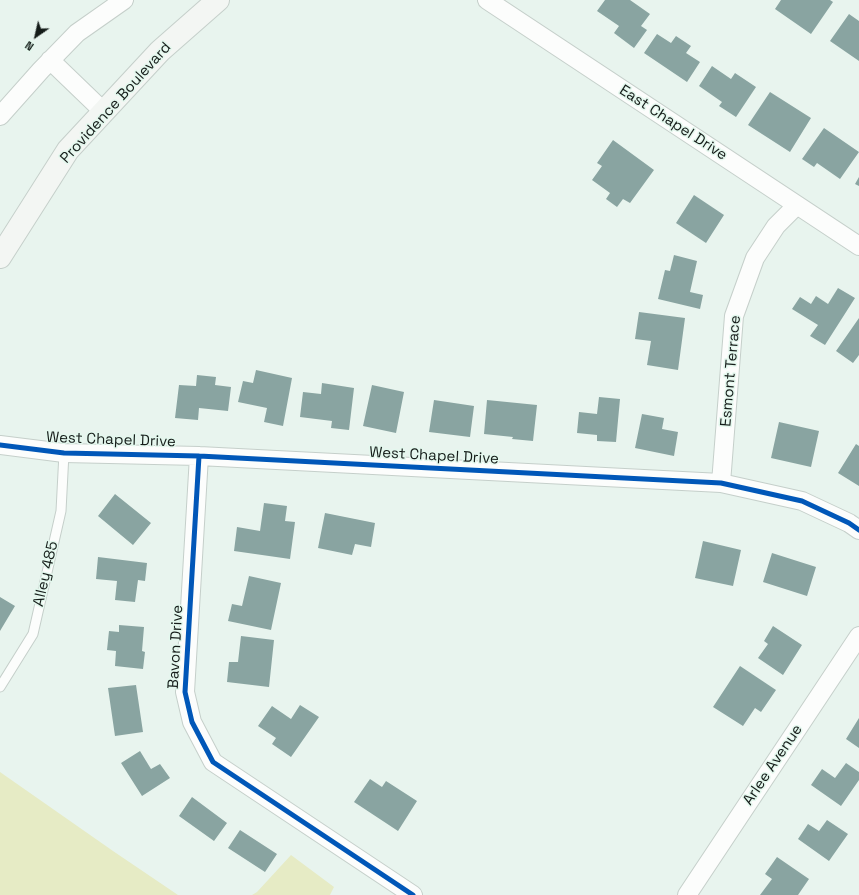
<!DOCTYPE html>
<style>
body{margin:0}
#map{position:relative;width:859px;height:895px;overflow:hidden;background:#e8f4ee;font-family:"Space Grotesk",sans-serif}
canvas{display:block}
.north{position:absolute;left:16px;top:16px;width:40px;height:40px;-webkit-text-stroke:3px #e4f8ee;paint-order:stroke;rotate:214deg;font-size:11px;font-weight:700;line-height:16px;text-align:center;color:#151c19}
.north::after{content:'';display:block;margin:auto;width:14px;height:18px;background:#151c19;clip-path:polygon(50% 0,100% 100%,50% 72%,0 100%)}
</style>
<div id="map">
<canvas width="859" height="895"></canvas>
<div class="north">N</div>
</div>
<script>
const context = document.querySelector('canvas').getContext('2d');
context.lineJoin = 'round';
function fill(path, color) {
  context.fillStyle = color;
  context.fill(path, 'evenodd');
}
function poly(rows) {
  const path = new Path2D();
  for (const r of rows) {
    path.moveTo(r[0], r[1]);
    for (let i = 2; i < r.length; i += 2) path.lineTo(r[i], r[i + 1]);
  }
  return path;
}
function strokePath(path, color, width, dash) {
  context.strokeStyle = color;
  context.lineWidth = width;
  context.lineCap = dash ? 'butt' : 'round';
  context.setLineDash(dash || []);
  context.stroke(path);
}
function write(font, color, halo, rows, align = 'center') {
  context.font = font + ' "Space Grotesk",sans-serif';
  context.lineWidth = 3;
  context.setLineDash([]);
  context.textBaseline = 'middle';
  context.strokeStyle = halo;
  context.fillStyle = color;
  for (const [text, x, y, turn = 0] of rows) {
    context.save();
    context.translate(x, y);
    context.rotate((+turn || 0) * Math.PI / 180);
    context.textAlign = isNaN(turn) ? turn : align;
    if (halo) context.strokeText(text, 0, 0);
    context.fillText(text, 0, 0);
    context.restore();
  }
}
fill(poly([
 [0,772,113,851,178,895,0,895],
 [291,855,334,887,330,895,252,895,257,892]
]), '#e6ebc5');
fill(poly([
 [605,0,630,0,650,14,641,26,647,30,634,48,614,33,619,26,597,11],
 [781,0,830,0,833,2,811,34,775,9],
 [849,14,859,21,859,61,830,41],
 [657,34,671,43,676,36,691,46,686,53,700,62,687,82,644,53],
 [712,66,731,79,735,73,756,87,736,117,719,106,722,102,699,86],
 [770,92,811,118,790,152,748,125],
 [824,128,859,152,840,179,817,163,814,167,802,159],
 [613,140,654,170,630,203,623,199,617,207,606,199,610,193,592,180,602,166,597,163],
 [859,177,859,186,855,184],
 [694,195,724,215,706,243,676,223],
 [674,255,697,261,690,292,703,295,700,309,658,299,665,270,670,271],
 [838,288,855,298,825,345,810,336,818,325,792,309,800,297,811,304,816,296,828,304],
 [639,312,685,318,678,370,647,365,651,341,635,339],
 [859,318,859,355,853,363,836,351],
 [256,370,292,378,283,426,264,422,267,408,238,402,243,381,253,383],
 [197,375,216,377,215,385,231,387,228,411,199,408,198,420,175,418,179,385,196,386],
 [322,383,354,388,349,430,331,428,332,421,300,417,303,392,321,394],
 [372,385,404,392,396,433,363,426],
 [599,397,620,399,616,442,597,441,597,435,577,433,579,412,597,414],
 [434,400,474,406,470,437,429,432],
 [487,400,537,405,533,441,512,439,513,437,484,434],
 [642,414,664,418,662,429,678,432,674,456,635,448],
 [779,422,819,431,811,467,771,458],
 [856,444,859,446,859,486,838,473],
 [115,494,151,523,133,545,98,516],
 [264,503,287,506,285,521,295,522,290,559,234,551,237,527,260,531],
 [325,513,375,523,371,547,355,544,352,555,318,548],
 [703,541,741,550,733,586,695,578],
 [772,553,816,567,807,596,763,582],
 [98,557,147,563,145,581,138,580,135,602,115,600,117,581,96,579],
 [249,576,281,583,271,630,228,621,232,604,242,606],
 [0,597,15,606,0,631],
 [119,625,144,627,142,651,145,652,143,669,115,666,116,651,107,650,109,631,119,632],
 [773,626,802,645,783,675,758,658,768,644,764,641],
 [241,636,274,640,269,687,227,682,229,662,238,662],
 [740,666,776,690,761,712,755,708,743,726,713,707],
 [136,685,143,732,115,736,108,688],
 [300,705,319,717,291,757,272,744,276,738,258,726,272,706,291,719],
 [859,718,859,748,846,739],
 [140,751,151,769,160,764,170,778,142,796,121,763],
 [846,763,859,772,859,780,841,806,811,785,822,769,835,778],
 [370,779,382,787,386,781,417,801,398,831,354,802],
 [192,797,227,823,214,841,179,816],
 [827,820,848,834,829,861,798,839,808,824,819,831],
 [240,830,277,854,265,872,228,848],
 [777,857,809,879,798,895,760,895,772,879,765,874]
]), '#89a4a1');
const service = poly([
 [0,687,33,634,61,511,64,453]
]);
const minor = poly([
 [487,0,859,246],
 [50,60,104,112],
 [0,116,41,70,77,33,124,0],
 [0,445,64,453,199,456,721,483,802,501,849,523,859,530],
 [199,456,185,692,192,722,213,762,413,895],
 [721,483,734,316,755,258,776,226,797,205],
 [687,895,859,636]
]);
const secondary = poly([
 [0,257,68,150,160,51,218,0]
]);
strokePath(service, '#c5cfca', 11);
strokePath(minor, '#c5cfca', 20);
strokePath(secondary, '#c5cfca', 24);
strokePath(service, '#fcfdfc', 9);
strokePath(minor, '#fcfdfc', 18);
strokePath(secondary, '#f3f6f3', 22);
strokePath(poly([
 [0,445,64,453,199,456,721,483,802,501,849,523,859,530],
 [199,456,185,692,192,722,213,762,413,895]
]), '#0057b8', 5);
write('15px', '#151c19', '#e4f8ee', [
 ["Providence Boulevard",116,103,-48],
 ["East Chapel Drive",673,123,33],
 ["Esmont Terrace",731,371,-85],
 ["West Chapel Drive",111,440,2],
 ["West Chapel Drive",434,456,3],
 ["Alley 485",46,574,-77],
 ["Bavon Drive",176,647,-87],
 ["Arlee Avenue",773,765,-56]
]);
</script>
